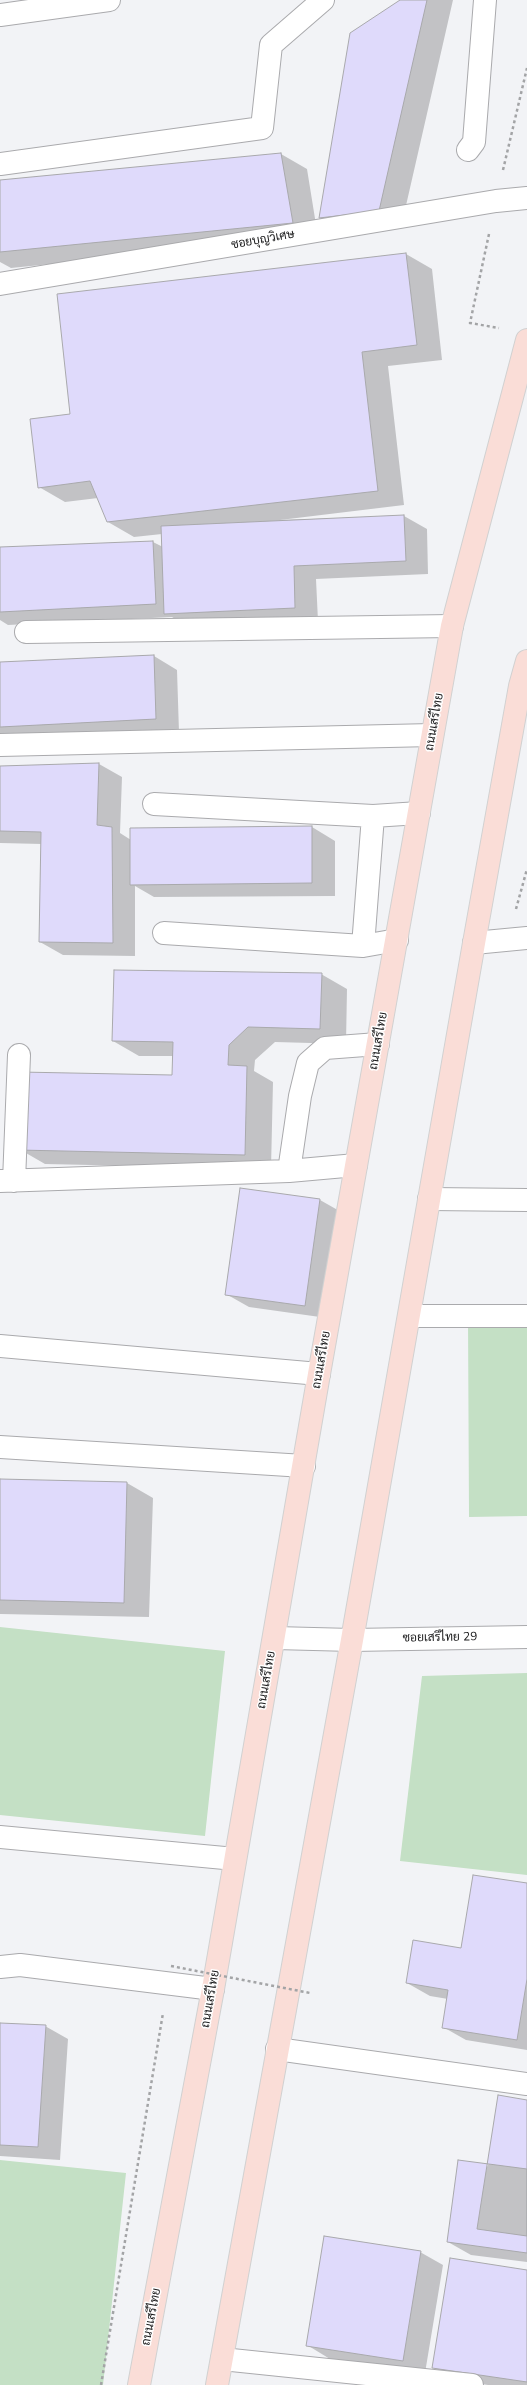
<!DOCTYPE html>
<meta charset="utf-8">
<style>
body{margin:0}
canvas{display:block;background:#f2f3f6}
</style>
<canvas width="527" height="2385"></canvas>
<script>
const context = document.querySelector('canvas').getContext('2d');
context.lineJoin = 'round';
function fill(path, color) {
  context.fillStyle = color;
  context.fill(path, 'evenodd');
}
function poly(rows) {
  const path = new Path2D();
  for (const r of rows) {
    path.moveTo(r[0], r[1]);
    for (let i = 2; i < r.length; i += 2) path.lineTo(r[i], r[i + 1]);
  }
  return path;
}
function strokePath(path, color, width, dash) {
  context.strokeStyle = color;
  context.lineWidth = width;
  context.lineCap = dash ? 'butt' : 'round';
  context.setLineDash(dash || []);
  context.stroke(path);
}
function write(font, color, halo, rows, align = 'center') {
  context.font = font + ' "Nunito Sans",Sarabun,sans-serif';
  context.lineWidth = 3;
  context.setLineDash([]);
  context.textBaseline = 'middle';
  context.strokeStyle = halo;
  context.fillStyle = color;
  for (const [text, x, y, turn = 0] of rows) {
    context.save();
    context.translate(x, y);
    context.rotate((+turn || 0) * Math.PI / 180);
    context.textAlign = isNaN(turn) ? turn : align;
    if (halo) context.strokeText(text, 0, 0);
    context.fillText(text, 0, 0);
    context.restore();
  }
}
fill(poly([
 [527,1316,527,1516,469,1517,468,1317],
 [0,1627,225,1651,205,1836,0,1815],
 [527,1673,527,1875,400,1861,422,1676],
 [0,2160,126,2173,103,2385,0,2385]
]), '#c4e0c5');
fill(poly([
 [401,0,453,0,402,223,342,231,320,218,351,34],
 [281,154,307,169,318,237,11,268,0,262,0,181],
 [406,254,432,269,442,360,388,366,404,505,280,520,404,516,427,529,428,574,316,579,318,621,188,627,172,617,8,625,0,620,0,548,153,542,163,547,162,534,134,537,108,522,98,498,65,502,39,487,72,415],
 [154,656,177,670,179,732,0,735,0,663],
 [99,764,122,777,120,833,131,840,312,827,335,841,335,896,154,897,135,886,135,956,63,955,40,942,42,844,0,843,0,767],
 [321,974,347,989,346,1044,275,1042,255,1060,254,1071,273,1082,271,1169,45,1164,19,1149,173,1076,174,1056,139,1056,113,1041],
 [320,1200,343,1213,327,1318,249,1307,226,1294],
 [0,1480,127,1483,153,1498,149,1617,0,1614],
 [527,1884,527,2050,466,2040,443,2027,448,1999,430,1996,407,1983,462,1949],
 [0,2024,45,2026,68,2039,60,2160,0,2156],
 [527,2101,527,2262,471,2255,448,2242,488,2165],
 [420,2252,443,2265,425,2373,330,2359,307,2345],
 [527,2271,527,2385,488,2385,456,2380,433,2367]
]), '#0003');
const building = poly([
 [400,0,427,0,379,211,319,218,350,33,400,0],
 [281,153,293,223,0,252,0,180,281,153],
 [406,253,417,345,362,352,378,491,107,522,90,481,38,488,30,419,70,414,57,294,406,253],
 [404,515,406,561,294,566,295,608,164,614,161,526,404,515],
 [153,541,156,604,0,612,0,547,153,541],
 [154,655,156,719,0,727,0,662,154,655],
 [99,763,97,825,112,827,113,943,39,942,41,832,0,831,0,766,99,763],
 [312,826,312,883,130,885,130,828,312,826],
 [114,970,322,973,320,1029,248,1027,229,1045,228,1065,247,1066,245,1155,18,1150,20,1072,172,1075,173,1042,112,1041,114,970],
 [240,1188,320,1199,305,1306,225,1295,240,1188],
 [0,1479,127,1482,124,1603,0,1600,0,1479],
 [473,1875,527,1883,527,1979,517,2040,442,2028,448,1990,406,1983,413,1940,461,1948,473,1875],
 [0,2023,46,2025,38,2147,0,2145,0,2023],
 [498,2095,527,2100,527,2236,477,2229,498,2095],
 [458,2160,527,2169,527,2253,447,2242,458,2160],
 [324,2236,421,2251,403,2361,306,2346,324,2236],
 [450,2258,527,2270,527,2382,432,2368,450,2258]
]);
fill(building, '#dfdafb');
strokePath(building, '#a9a9ac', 1);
const minor = poly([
 [0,15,109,0],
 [468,150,474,142,485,0],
 [0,164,262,128,271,45,323,0],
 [0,284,496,201,527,198],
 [26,632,452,626],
 [0,745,432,735],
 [154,804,373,816,419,813],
 [164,933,363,946,397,940],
 [474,943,527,938],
 [363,946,373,816],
 [289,1171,300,1096,308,1063,325,1048,378,1044],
 [0,1181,289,1171,356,1165],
 [14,1181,19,1055],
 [429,1199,527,1200],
 [410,1316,527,1316],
 [0,1346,319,1374],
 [0,1447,304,1466],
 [275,1638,352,1640,527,1637],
 [0,1837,235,1859],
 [0,1967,20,1965,213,1989],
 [277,2049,527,2084],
 [222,2359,472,2385]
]);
const major = poly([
 [139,2385,213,1989,319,1374,452,626,527,340],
 [217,2385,352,1640,474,943,520,686,527,661]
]);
strokePath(minor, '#aaaaad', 24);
strokePath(major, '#d1d1d1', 24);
strokePath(poly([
 [503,170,527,68],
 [489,234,470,323,499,328],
 [516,909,527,869],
 [101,2385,163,2013]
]), '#a3a4a6', 2.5, [3, 3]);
strokePath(minor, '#fff', 22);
strokePath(major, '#faddd7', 22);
strokePath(poly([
 [171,1966,310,1993]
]), '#a3a4a6', 2.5, [3, 3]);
write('12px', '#1a1a1b', '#fff', [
 ["ซอยบุญวิเศษ",263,240,-10],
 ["ถนนเสรีไทย",435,722,-80],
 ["ถนนเสรีไทย",379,1041,-80],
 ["ถนนเสรีไทย",322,1360,-80],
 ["ซอยเสรีไทย 29",440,1638,-1],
 ["ถนนเสรีไทย",267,1680,-80],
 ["ถนนเสรีไทย",211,1999,-80],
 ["ถนนเสรีไทย",152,2317,-79]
]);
</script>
